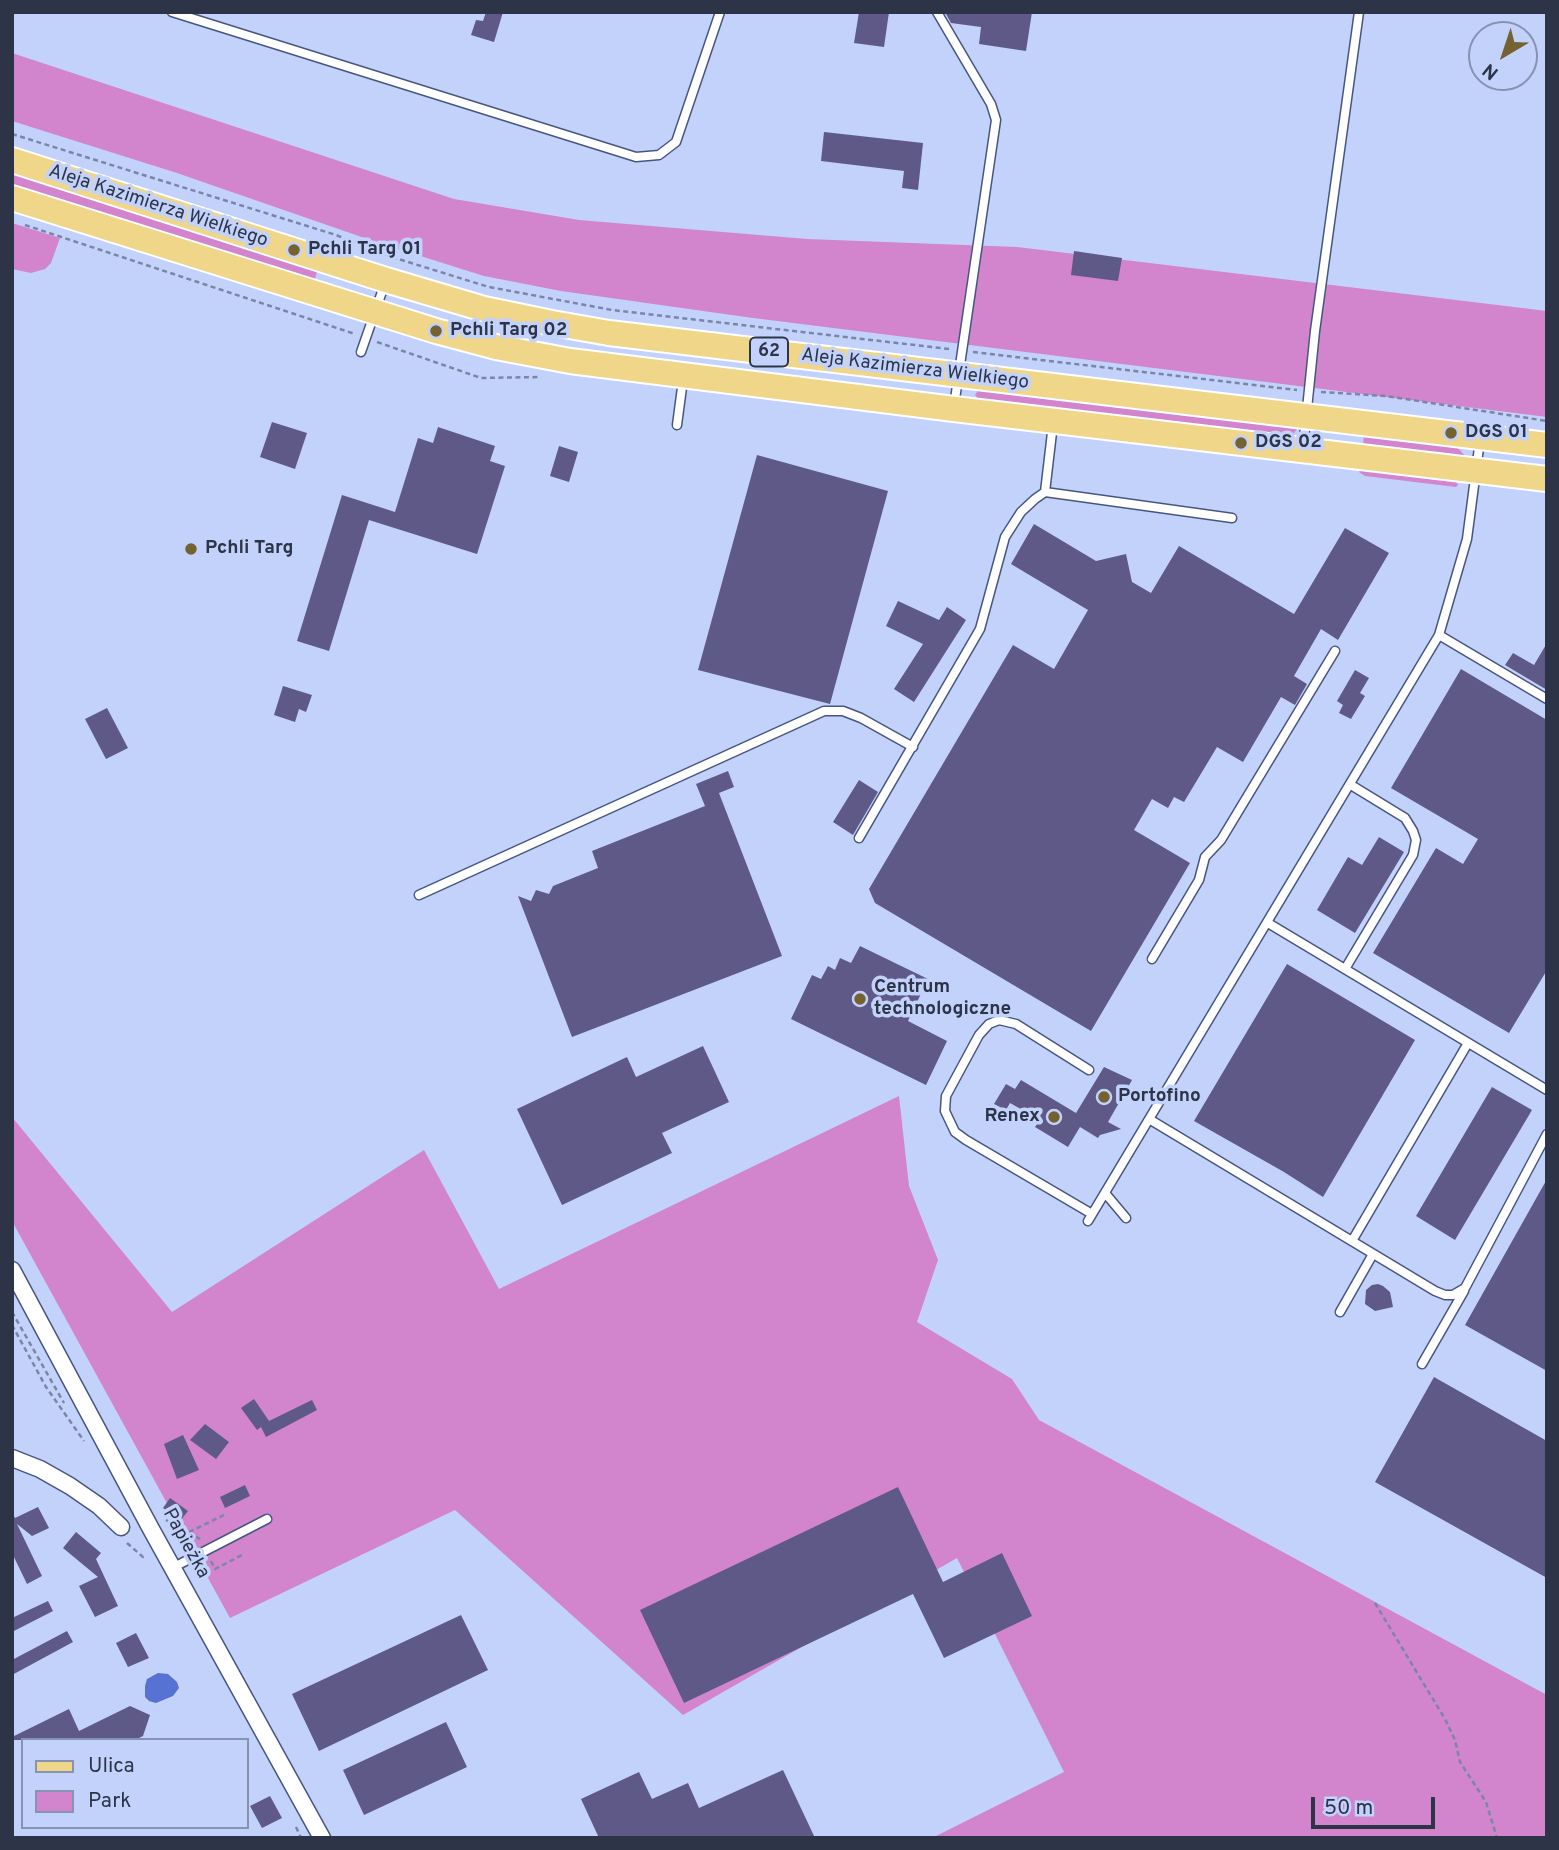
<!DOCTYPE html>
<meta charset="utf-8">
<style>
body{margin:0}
#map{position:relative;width:1559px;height:1850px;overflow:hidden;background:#c3d2fb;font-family:Overpass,sans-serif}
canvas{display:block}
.frame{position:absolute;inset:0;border:14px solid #2d3448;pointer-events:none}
.legend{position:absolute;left:21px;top:1738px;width:228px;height:91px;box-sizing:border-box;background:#c3d2fb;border:2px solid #8793b3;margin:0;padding:9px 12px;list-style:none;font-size:21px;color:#2d3448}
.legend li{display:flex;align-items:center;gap:14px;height:35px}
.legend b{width:35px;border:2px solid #8793b3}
.north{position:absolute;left:1468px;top:21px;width:70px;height:70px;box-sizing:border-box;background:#c3d2fb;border:2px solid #8793b3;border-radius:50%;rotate:219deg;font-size:19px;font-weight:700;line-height:28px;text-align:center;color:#2d3448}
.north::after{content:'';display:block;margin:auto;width:24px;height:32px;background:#746230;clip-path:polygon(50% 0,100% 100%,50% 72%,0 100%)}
.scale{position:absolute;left:1311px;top:1797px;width:124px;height:32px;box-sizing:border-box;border:4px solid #2d3448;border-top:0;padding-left:9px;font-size:21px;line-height:24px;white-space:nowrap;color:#2d3448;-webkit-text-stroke:5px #c3d2fb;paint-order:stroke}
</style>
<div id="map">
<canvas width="1559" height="1850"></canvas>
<div class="frame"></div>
<ul class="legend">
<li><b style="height:9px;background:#efd688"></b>Ulica</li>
<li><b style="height:19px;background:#d284cd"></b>Park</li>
</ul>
<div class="north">N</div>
<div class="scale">50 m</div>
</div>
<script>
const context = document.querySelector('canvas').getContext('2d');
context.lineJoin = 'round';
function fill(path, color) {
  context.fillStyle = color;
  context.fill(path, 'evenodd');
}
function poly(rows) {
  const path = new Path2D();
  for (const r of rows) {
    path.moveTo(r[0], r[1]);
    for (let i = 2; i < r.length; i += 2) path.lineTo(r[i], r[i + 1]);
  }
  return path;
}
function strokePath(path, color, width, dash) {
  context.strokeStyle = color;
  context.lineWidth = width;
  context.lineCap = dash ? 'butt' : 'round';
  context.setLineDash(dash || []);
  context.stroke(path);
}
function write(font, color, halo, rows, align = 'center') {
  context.font = font + ' Overpass,sans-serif';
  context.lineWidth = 7;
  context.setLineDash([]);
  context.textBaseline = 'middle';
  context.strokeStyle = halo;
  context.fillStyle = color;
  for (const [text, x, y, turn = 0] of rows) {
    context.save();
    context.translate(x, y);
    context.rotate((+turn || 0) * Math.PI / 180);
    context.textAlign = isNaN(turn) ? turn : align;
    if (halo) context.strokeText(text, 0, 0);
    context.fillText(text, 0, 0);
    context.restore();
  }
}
fill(poly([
 [12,53,454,199,579,220,807,239,1017,247,1547,311,1547,417,753,318,561,291,484,276,376,242,177,173,12,121],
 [12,170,318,268,314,282,12,186],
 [12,223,60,238,51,263,45,269,31,273,12,269],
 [979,389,1291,423,1297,429,1292,436,1283,438,980,401,975,395],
 [1364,433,1445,443,1458,448,1465,456,1464,459,1363,447],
 [1361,468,1450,478,1456,481,1458,485,1456,487,1365,476,1359,472],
 [899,1096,909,1186,938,1260,917,1322,1012,1379,1039,1420,1547,1695,1547,1838,932,1838,1064,1772,957,1558,683,1715,455,1510,230,1618,12,1221,12,1117,172,1312,424,1150,499,1289]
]), '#d284cd');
fill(poly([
 [158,1673,168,1674,177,1682,179,1688,173,1696,156,1703,149,1701,145,1697,145,1686,147,1679]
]), '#5672d2');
fill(poly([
 [486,12,503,12,494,42,471,35,476,20,483,21],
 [859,12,889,12,884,47,854,43],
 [945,12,1032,12,1026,51,979,44,981,27,951,23],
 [824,132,923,143,918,190,902,188,904,171,821,161],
 [1074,251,1122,258,1118,281,1071,275],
 [272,422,307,433,295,469,260,457],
 [438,427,495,446,490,461,505,466,477,554,369,520,329,651,297,641,342,495,395,512,418,438,433,443],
 [559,446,578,452,569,482,550,476],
 [757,455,888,491,830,704,698,670],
 [1034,524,1096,561,1126,554,1132,582,1151,593,1179,546,1294,614,1345,528,1389,553,1338,640,1321,629,1294,676,1307,684,1295,705,1281,697,1243,762,1217,747,1184,802,1174,797,1168,808,1152,799,1134,830,1190,863,1091,1031,875,903,869,889,1013,645,1054,669,1088,610,1011,564],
 [898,601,939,620,947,607,966,620,914,702,894,689,923,644,886,626],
 [1547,643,1547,690,1505,665,1513,653,1534,665],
 [1461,669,1547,720,1547,970,1509,1033,1373,953,1436,848,1463,864,1478,839,1391,788],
 [1355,670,1369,678,1360,693,1365,696,1351,719,1339,713,1343,705,1337,701],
 [283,686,312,695,306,712,299,709,295,722,274,715],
 [107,708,128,748,106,759,85,719],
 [728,771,734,787,719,793,782,956,572,1037,518,896,531,901,536,890,549,894,553,886,598,868,592,851,705,806,696,784],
 [859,780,878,792,853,835,833,822],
 [1379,837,1404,852,1355,933,1317,910,1348,857,1362,865],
 [860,946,928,979,908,1021,947,1041,926,1085,791,1019,812,975,821,979,828,966,835,970,840,958,851,963],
 [1287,964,1415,1040,1323,1197,1284,1172,1194,1121],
 [703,1046,729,1102,662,1133,672,1153,562,1205,517,1109,627,1057,636,1077],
 [1104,1067,1132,1080,1108,1122,1121,1129,1100,1135,1098,1138,1080,1127,1068,1147,1035,1127,1040,1120,1010,1103,1006,1110,994,1104,1006,1084,1015,1089,1021,1080,1076,1113],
 [1492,1087,1532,1110,1455,1240,1416,1216],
 [1547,1179,1547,1371,1465,1325],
 [1378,1284,1383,1286,1390,1292,1393,1307,1375,1311,1365,1304,1366,1290,1372,1285],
 [1434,1377,1547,1441,1547,1578,1375,1482],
 [254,1399,269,1421,312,1400,317,1410,266,1437,261,1427,257,1430,241,1408],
 [205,1424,229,1442,216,1459,190,1440],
 [183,1435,199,1470,177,1479,164,1444],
 [245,1485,250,1496,225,1508,220,1497],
 [898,1487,943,1582,1002,1553,1032,1616,944,1658,913,1594,684,1703,640,1610],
 [170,1498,188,1511,180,1521,163,1508],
 [38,1507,49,1528,32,1536,17,1524,42,1576,27,1584,12,1553,12,1513,15,1518],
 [76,1532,101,1553,96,1559,118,1606,95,1617,79,1586,98,1577,63,1548],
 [48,1601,53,1611,12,1632,12,1618],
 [461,1615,488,1670,319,1751,292,1694],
 [67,1631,73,1642,12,1675,12,1660],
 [136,1633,149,1658,128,1667,116,1643],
 [130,1706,150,1715,143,1736,135,1740,12,1740,12,1737,69,1709,79,1731],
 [446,1722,467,1767,364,1815,343,1770],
 [783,1770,815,1838,599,1838,581,1799,639,1772,652,1799,688,1783,699,1808],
 [270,1796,282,1818,262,1828,250,1806]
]), '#5f5987');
const lane = poly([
 [172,12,636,157,659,155,676,142,720,12],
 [937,12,991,104,996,120,954,406],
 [361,352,385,283],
 [677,425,683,380],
 [1303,448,1315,331,1359,12],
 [1045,492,1053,424],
 [1439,635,1547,699],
 [859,838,980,629,1005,537,1021,512,1035,499,1045,492,1232,518],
 [419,895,824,711,843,711,861,718,913,747],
 [1268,923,1547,1090],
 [1152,959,1199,880,1205,857,1221,840,1335,651],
 [1345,969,1413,855,1416,840,1413,831,1405,818,1351,785],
 [1089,1070,1016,1024,999,1020,989,1024,979,1035,946,1096,945,1111,955,1132,966,1140,1092,1214],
 [1149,1119,1435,1291,1445,1295,1453,1295,1465,1288,1547,1134],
 [1105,1193,1126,1218],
 [1088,1221,1439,635,1467,539,1480,440],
 [1352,1241,1468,1043],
 [1340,1312,1373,1254],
 [1422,1364,1464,1291],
 [174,1567,267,1519]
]);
const street = poly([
 [12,1270,151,1529,322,1838],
 [12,1458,40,1469,70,1486,99,1506,121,1527]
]);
const primary = poly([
 [12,160,386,280,484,309,552,323,609,333,1547,445],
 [12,198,436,331,496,347,570,361,954,409,1547,479]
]);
strokePath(lane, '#475681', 11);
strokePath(street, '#475681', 19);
strokePath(primary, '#fff', 28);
strokePath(poly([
 [12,134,336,235,395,258,489,287,612,310,949,349],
 [25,225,355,334],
 [377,342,481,378,540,377],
 [973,352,1297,390],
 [1321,392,1386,396,1547,421],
 [12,1312,64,1403],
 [12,1325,46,1387,84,1441],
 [166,1520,200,1539],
 [189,1532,224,1515],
 [127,1543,143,1557,146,1555],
 [211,1561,215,1569,242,1555],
 [1375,1603,1445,1719,1455,1740,1460,1762,1486,1802,1497,1838],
 [296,1827,301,1838]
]), '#7b86a5', 2.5, [5, 3.5]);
strokePath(lane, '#fff', 8);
strokePath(street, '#fff', 16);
strokePath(primary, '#efd688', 24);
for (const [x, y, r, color] of [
 [294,250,7,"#746230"],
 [436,331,7,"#746230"],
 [1451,433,7,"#746230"],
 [1241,443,7,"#746230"],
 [191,549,7,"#746230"],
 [860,999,7,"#746230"],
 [1104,1097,7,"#746230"],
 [1054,1117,7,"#746230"]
]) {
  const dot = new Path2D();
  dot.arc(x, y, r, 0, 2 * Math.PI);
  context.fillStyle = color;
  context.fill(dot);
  strokePath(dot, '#c3d2fb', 2.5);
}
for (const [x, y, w] of [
 [769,352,38]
]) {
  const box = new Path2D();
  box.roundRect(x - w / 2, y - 14.5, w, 29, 5);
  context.fillStyle = '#c3d2fb';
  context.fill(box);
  strokePath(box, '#2d3448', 2);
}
write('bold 18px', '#2d3448', null, [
 ["62",769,352]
]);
write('19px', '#2d3448', '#c3d2fb', [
 ["Aleja Kazimierza Wielkiego",158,207,18],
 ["Aleja Kazimierza Wielkiego",915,370,7],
 ["Papieżka",185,1544,61]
]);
write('bold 19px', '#2d3448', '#c3d2fb', [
 ["Pchli Targ 01",308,250],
 ["Pchli Targ 02",450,331],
 ["DGS 01",1465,433],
 ["DGS 02",1255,443],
 ["Pchli Targ",205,549],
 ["Centrum",874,988],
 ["technologiczne",874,1010],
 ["Portofino",1118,1097],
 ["Renex",1040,1117,"right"]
], 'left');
</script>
